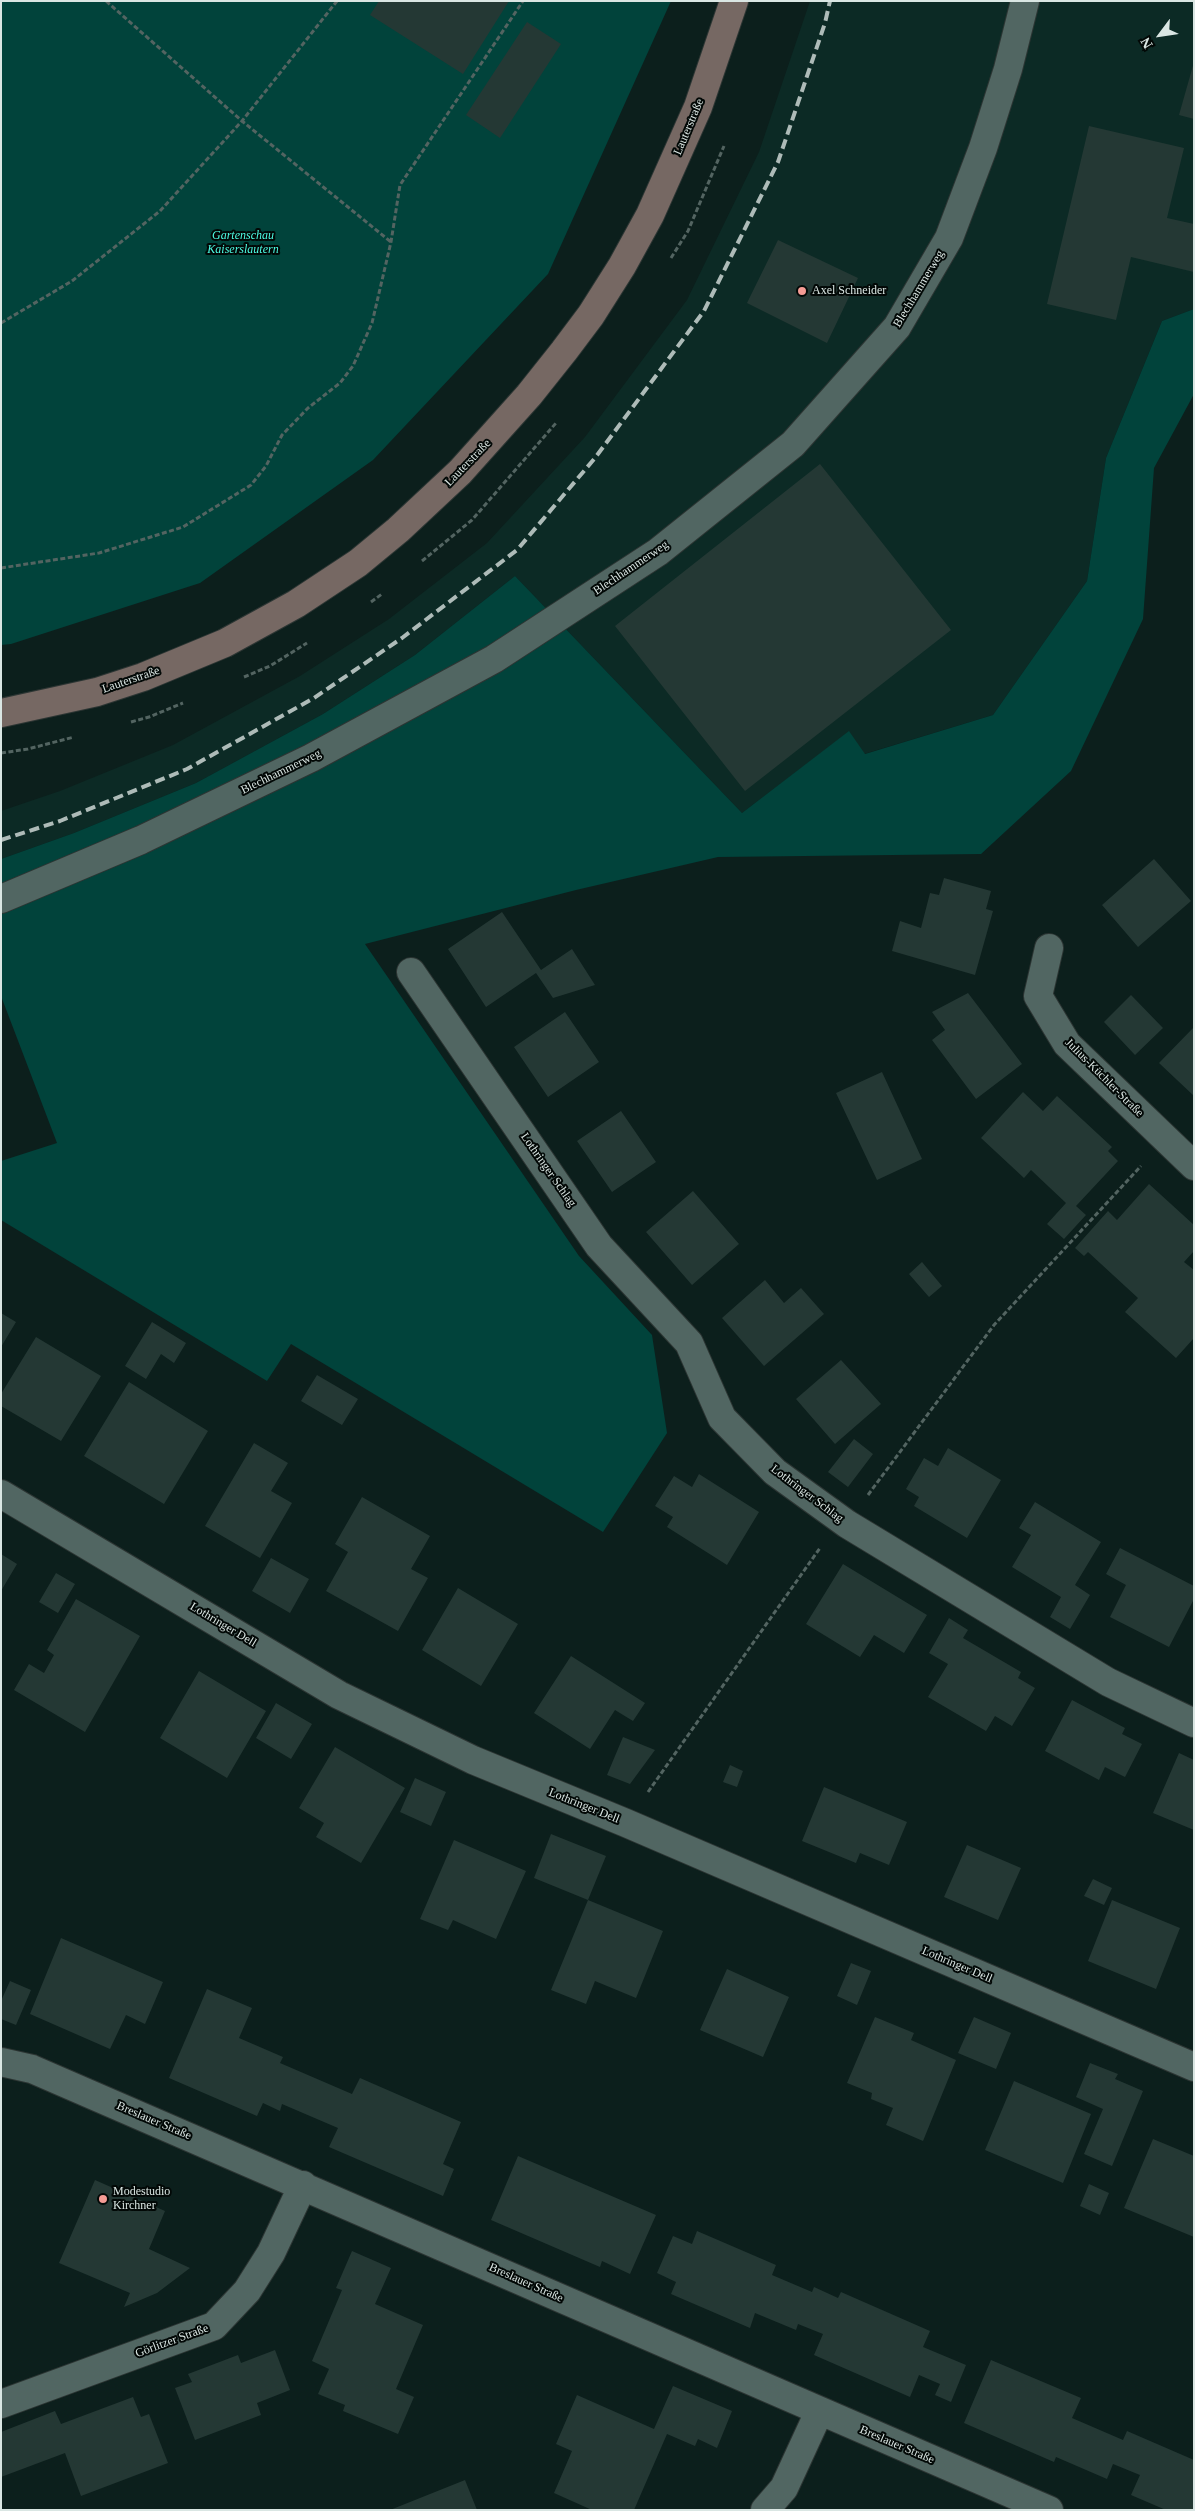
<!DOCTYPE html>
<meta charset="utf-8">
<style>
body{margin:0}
#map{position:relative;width:1195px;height:2511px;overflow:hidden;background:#0c1f1c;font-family:"Times New Roman",serif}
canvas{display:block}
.frame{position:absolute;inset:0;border:2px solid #dae6e3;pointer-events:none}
.north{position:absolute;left:1135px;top:10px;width:50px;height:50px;-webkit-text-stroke:4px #020806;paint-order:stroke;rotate:239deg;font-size:14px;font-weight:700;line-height:20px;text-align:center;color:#dae6e3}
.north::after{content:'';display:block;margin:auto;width:18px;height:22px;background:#dae6e3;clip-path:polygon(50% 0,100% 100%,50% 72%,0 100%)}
</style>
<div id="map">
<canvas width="1195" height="2511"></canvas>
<div class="frame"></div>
<div class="north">N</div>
</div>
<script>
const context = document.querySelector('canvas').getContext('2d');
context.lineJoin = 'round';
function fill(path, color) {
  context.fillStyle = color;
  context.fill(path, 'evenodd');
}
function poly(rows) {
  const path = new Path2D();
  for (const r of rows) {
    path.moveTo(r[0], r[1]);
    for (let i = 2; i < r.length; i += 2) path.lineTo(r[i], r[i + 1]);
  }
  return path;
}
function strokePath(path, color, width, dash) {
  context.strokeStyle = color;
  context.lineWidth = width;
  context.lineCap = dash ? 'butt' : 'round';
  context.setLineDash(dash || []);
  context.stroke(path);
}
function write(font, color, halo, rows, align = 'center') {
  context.font = font + ' "Times New Roman",serif';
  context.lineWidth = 4;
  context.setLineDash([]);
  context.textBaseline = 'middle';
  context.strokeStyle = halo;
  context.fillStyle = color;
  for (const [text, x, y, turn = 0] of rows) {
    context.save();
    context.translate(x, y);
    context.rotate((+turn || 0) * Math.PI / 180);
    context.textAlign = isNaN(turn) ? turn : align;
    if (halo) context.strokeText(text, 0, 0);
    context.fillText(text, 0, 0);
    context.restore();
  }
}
fill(poly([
 [810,1,1194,1,1194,309,1162,321,1106,458,1087,581,993,715,864,754,849,732,742,813,515,576,415,655,323,714,196,783,74,833,1,859,1,811,60,791,173,745,300,676,389,619,487,543,585,437,687,300,759,152]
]), '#0c2a25');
fill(poly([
 [1,1,671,1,548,274,373,460,200,583,11,644,1,645],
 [1194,309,1194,394,1154,468,1143,619,1071,771,981,854,718,857,576,890,365,944,579,1256,652,1335,667,1433,603,1532,291,1344,267,1381,1,1220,1,1161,57,1143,1,996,1,859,74,833,196,783,323,714,415,655,515,576,742,813,849,731,865,754,993,715,1087,581,1106,458,1162,321]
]), '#01433b');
fill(poly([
 [379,1,509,1,463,74,370,15],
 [527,22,561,44,500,138,466,115],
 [1194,62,1194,119,1179,115],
 [1089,126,1184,148,1167,218,1194,224,1194,272,1131,257,1116,320,1047,304],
 [778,240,858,278,827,343,747,303],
 [820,464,951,630,745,791,615,626],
 [1154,859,1191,901,1138,947,1102,905],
 [944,878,991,891,986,909,993,911,975,975,892,951,900,921,921,928,930,893,939,895],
 [502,912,541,970,572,949,595,985,553,998,536,973,486,1007,448,949],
 [968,993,1022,1064,976,1099,932,1040,945,1030,932,1012],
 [1131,995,1163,1028,1135,1055,1104,1022],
 [565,1012,599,1062,548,1097,514,1047],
 [1194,1027,1194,1096,1159,1063],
 [882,1072,922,1159,877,1180,836,1093],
 [1023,1092,1043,1111,1057,1096,1112,1147,1108,1151,1118,1161,1076,1206,1086,1215,1064,1239,1047,1224,1066,1203,1031,1170,1024,1178,981,1138],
 [621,1111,656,1162,612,1192,577,1141],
 [1149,1184,1194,1225,1194,1251,1184,1262,1194,1270,1194,1338,1176,1358,1125,1312,1138,1298,1088,1252,1084,1256,1075,1248,1108,1211,1117,1220],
 [693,1191,739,1244,692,1285,646,1232],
 [922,1262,942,1286,929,1297,909,1274],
 [765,1280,784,1303,801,1288,824,1314,764,1366,722,1318],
 [1,1313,16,1322,1,1347],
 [152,1322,186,1343,174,1363,161,1354,146,1379,125,1366],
 [36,1337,101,1376,61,1441,1,1406,1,1394],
 [841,1360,881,1404,835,1444,796,1399],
 [317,1375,358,1399,342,1425,301,1401],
 [129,1382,208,1431,164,1504,84,1456],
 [854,1439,873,1454,848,1487,828,1472],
 [254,1443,288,1463,271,1491,292,1503,260,1558,205,1526],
 [948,1448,1001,1480,967,1538,914,1506,919,1497,906,1489,924,1458,938,1466],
 [699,1474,759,1512,727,1565,667,1527,673,1517,655,1506,674,1476,692,1487],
 [362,1497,430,1536,411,1569,428,1578,398,1631,326,1591,348,1552,335,1544],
 [1035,1502,1101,1542,1075,1585,1090,1595,1070,1629,1050,1617,1061,1597,1012,1567,1031,1535,1019,1528],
 [1120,1548,1194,1586,1194,1599,1169,1647,1110,1617,1126,1585,1106,1574],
 [1,1554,17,1564,1,1591],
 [271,1558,309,1579,290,1613,252,1591],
 [843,1564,927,1615,904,1653,874,1635,860,1657,806,1624],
 [56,1573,75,1584,58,1613,39,1602],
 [458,1588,518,1624,481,1686,422,1650],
 [76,1599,140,1636,85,1732,14,1690,29,1664,44,1673,54,1655,47,1650],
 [949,1618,968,1630,963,1638,1021,1672,1018,1678,1035,1688,1012,1726,995,1716,986,1731,928,1697,948,1664,929,1653],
 [571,1656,645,1703,633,1721,615,1710,590,1749,534,1713],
 [199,1671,266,1711,227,1778,160,1738],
 [1072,1700,1125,1728,1122,1734,1142,1744,1125,1777,1105,1767,1099,1780,1045,1751],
 [276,1703,312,1724,291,1759,256,1738],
 [623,1737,655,1750,630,1784,607,1775],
 [335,1747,405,1788,361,1863,316,1837,324,1823,299,1808],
 [1179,1753,1194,1760,1194,1830,1153,1813],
 [730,1765,743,1771,737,1787,723,1782],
 [415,1778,446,1792,431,1826,400,1812],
 [824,1787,907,1822,889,1865,860,1853,856,1863,802,1841],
 [551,1834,606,1856,588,1900,534,1878],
 [454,1840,526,1871,496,1939,453,1920,448,1930,420,1919],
 [967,1845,1021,1868,998,1920,944,1897],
 [1093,1879,1112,1888,1104,1905,1084,1896],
 [588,1900,663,1931,636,1998,595,1981,586,2004,551,1990],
 [1112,1900,1180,1928,1156,1989,1088,1961],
 [61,1938,163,1982,145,2024,126,2015,110,2049,30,2014],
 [851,1963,871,1971,857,2005,837,1996],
 [727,1969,789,1997,763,2057,700,2030],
 [10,1981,31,1990,16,2025,1,2019,1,2001],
 [207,1989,252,2008,239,2038,283,2057,280,2063,352,2094,360,2078,461,2122,443,2164,454,2169,443,2196,329,2147,338,2128,282,2104,280,2111,263,2103,257,2116,169,2078],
 [875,2017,914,2033,911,2040,956,2060,923,2141,886,2125,893,2108,871,2099,872,2093,847,2083],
 [974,2017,1011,2033,996,2069,958,2053],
 [1090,2063,1118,2074,1115,2079,1143,2091,1112,2166,1084,2154,1103,2109,1076,2097],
 [1014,2081,1091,2114,1063,2183,985,2150],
 [1153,2139,1194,2156,1194,2237,1124,2208],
 [518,2156,656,2215,630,2274,602,2261,600,2267,491,2220],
 [95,2180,165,2211,149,2249,190,2268,157,2293,124,2307,130,2293,59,2263],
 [1089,2184,1109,2193,1100,2215,1080,2206],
 [697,2231,776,2265,772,2275,812,2292,814,2287,838,2298,841,2292,930,2331,923,2347,966,2365,951,2402,935,2395,940,2384,919,2375,910,2397,814,2355,823,2334,798,2324,796,2330,755,2313,750,2328,671,2294,676,2282,657,2273,673,2236,692,2244],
 [352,2251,391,2268,375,2304,423,2325,396,2389,414,2397,398,2434,343,2411,345,2405,318,2394,329,2369,312,2361,342,2290,336,2288],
 [275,2350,290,2390,257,2403,261,2415,195,2440,175,2388,192,2382,188,2374,238,2355,241,2363],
 [991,2360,1081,2398,1072,2418,1123,2440,1127,2431,1194,2460,1194,2510,1166,2510,1131,2495,1140,2475,1113,2464,1107,2479,1056,2457,1054,2462,964,2423],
 [673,2386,732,2411,717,2448,698,2439,695,2446,667,2434,634,2510,592,2510,554,2493,572,2451,556,2444,577,2395,654,2429],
 [133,2397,141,2417,149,2414,168,2463,81,2496,65,2453,1,2477,1,2432,55,2411,61,2424],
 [465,2480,477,2510,390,2510]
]), '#243834');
const street = poly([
 [1,899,141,840,311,758,494,659,658,552,793,444,897,327,949,238,983,148,1008,69,1025,1],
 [1049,948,1038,996,1067,1044,1194,1166],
 [411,972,599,1246,689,1343,722,1418,775,1472,847,1524,1108,1682,1194,1723],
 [1,1494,339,1695,473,1760,626,1823,1194,2067],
 [1,2062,32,2069,1049,2510],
 [1,2404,214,2326,247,2291,271,2253,303,2185],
 [765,2510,784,2488,819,2412]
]);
const secondary = poly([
 [1,713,97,692,143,677,225,643,296,604,358,563,398,530,460,472,529,395,564,351,591,315,622,266,650,215,698,107,734,1]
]);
strokePath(street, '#2c3533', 30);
strokePath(secondary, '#2c3533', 30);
strokePath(poly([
 [106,1,242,121,391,242],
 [671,258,688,231,724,146],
 [1,323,72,281,160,211,242,121,337,1],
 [422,561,472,520,556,423],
 [1,568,99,553,183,527,251,485,266,466,282,435,308,408,340,383,353,366,372,323,391,242,400,185,523,1],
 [371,602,382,594],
 [244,677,270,666,307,643],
 [131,722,149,717,183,703],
 [1,753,28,749,74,737],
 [868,1495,994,1325,1141,1166],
 [648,1792,820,1548]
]), '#536461', 3, [5, 2.5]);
strokePath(street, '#516662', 28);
strokePath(secondary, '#766863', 28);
strokePath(poly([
 [1,840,60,821,187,769,314,698,402,638,517,550,595,458,704,311,778,162,825,23,830,1]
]), '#aebbb8', 4, [10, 5]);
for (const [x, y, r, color] of [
 [802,291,5,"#f59c95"],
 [103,2199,5,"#f59c95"]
]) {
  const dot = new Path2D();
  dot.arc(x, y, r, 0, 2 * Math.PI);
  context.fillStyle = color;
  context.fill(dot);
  strokePath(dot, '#020806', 2);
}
write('12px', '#dae6e3', '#020806', [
 ["Lauterstraße",689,127,-67],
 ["Blechhammerweg",919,289,-59],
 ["Lauterstraße",468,463,-46],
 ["Blechhammerweg",631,568,-34],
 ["Lauterstraße",131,680,-19],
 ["Blechhammerweg",281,772,-26],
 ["Julius-Küchler-Straße",1104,1078,45],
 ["Lothringer Schlag",548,1170,55],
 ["Lothringer Schlag",807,1494,37],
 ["Lothringer Dell",223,1625,31],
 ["Lothringer Dell",584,1806,22],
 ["Lothringer Dell",957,1965,23],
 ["Breslauer Straße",154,2121,23],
 ["Breslauer Straße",526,2283,24],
 ["Görlitzer Straße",172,2341,-20],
 ["Breslauer Straße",897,2445,23]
]);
write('italic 12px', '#4dfce4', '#020806', [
 ["Gartenschau",243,236],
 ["Kaiserslautern",243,250]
]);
write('12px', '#dae6e3', '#020806', [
 ["Axel Schneider",812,291],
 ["Modestudio",113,2192],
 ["Kirchner",113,2206]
], 'left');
</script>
